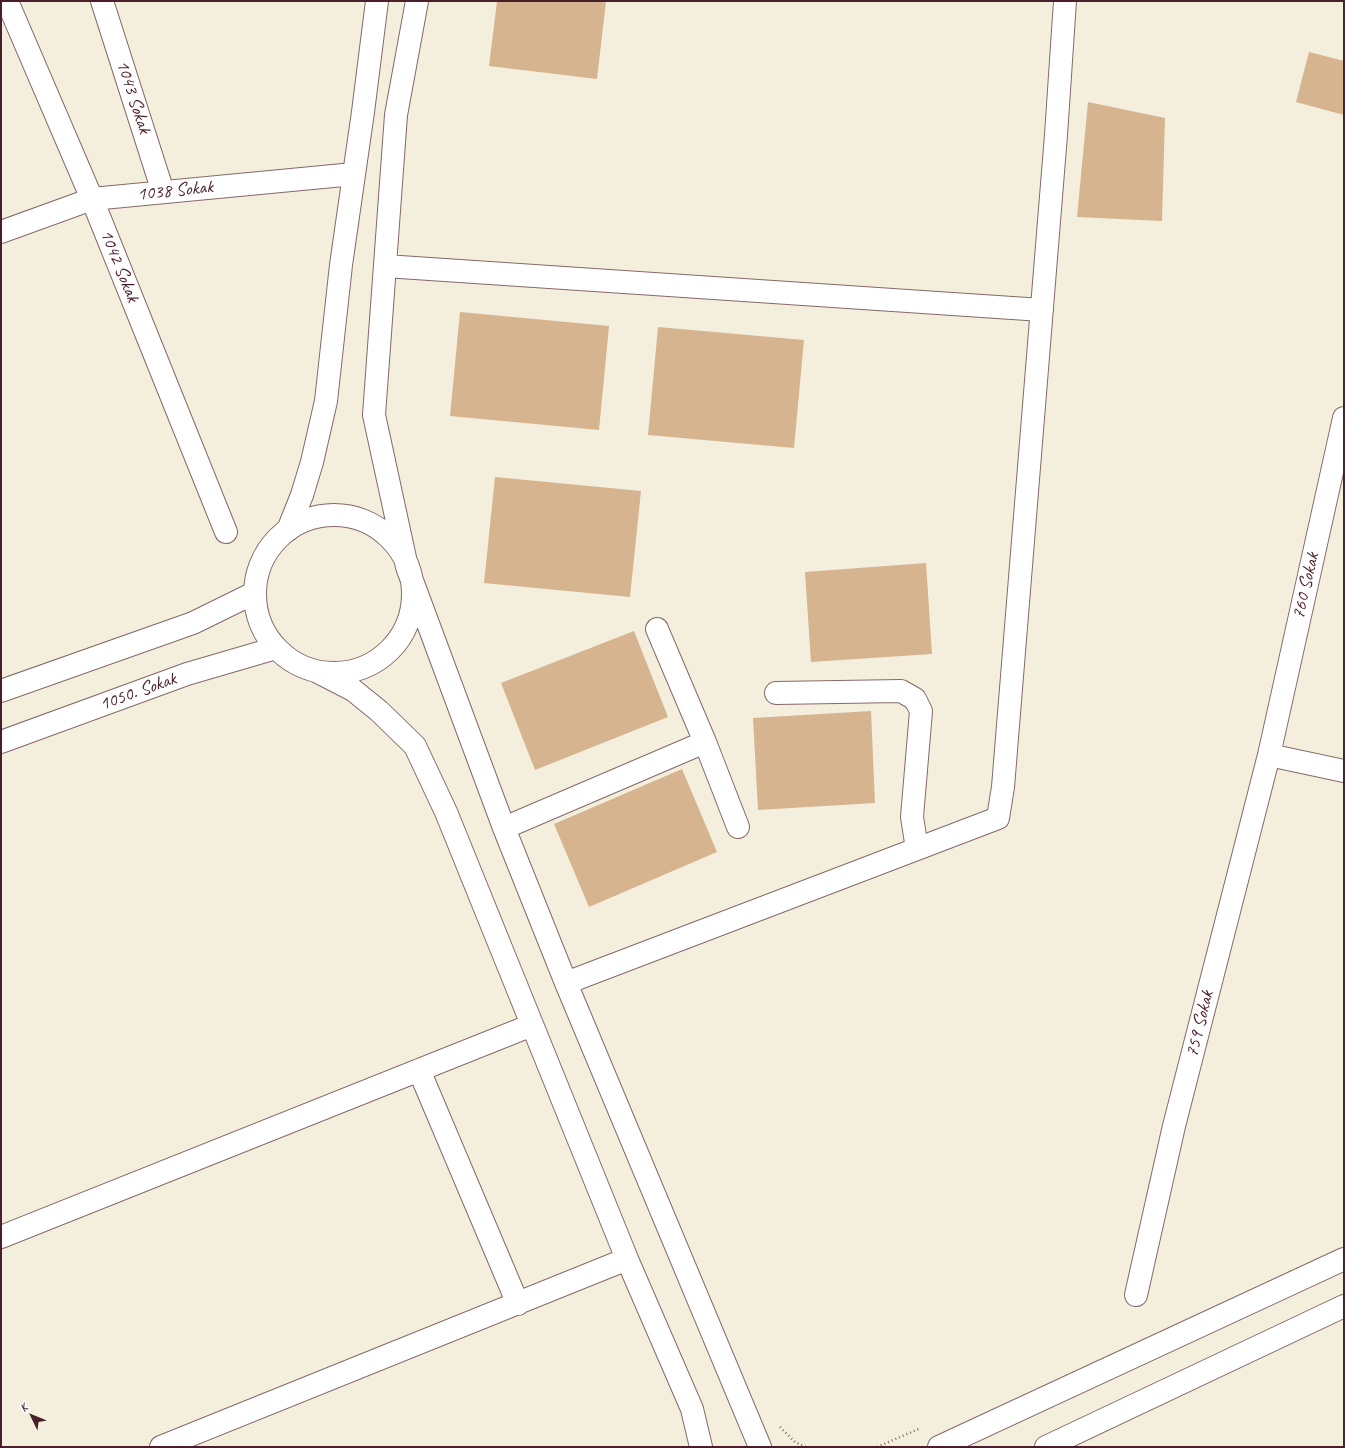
<!DOCTYPE html>
<style>
body{margin:0}
#map{position:relative;width:1345px;height:1448px;overflow:hidden;background:#f4efdd;font-family:Caveat,sans-serif}
canvas{display:block}
.frame{position:absolute;inset:0;border:2px solid #4a1f2b;pointer-events:none}
.north{position:absolute;left:12px;top:1396px;width:40px;height:40px;-webkit-text-stroke:3px #fff;paint-order:stroke;rotate:313deg;font-size:11px;font-weight:700;line-height:16px;text-align:center;color:#4a1f2b}
.north::after{content:'';display:block;margin:auto;width:14px;height:18px;background:#4a1f2b;clip-path:polygon(50% 0,100% 100%,50% 72%,0 100%)}
</style>
<div id="map">
<canvas width="1345" height="1448"></canvas>
<div class="frame"></div>
<div class="north">K</div>
</div>
<script>
const context = document.querySelector('canvas').getContext('2d');
context.lineJoin = 'round';
function fill(path, color) {
  context.fillStyle = color;
  context.fill(path, 'evenodd');
}
function poly(rows) {
  const path = new Path2D();
  for (const r of rows) {
    if (r.length === 3) {
      path.moveTo(r[0] + r[2], r[1]);
      path.arc(r[0], r[1], r[2], 0, 2 * Math.PI);
      continue;
    }
    path.moveTo(r[0], r[1]);
    for (let i = 2; i < r.length; i += 2) path.lineTo(r[i], r[i + 1]);
  }
  return path;
}
function strokePath(path, color, width, dash) {
  context.strokeStyle = color;
  context.lineWidth = width;
  context.lineCap = dash ? 'butt' : 'round';
  context.setLineDash(dash || []);
  context.stroke(path);
}
function write(font, color, halo, rows, align = 'center') {
  context.font = font + ' Caveat,sans-serif';
  context.lineWidth = 3;
  context.setLineDash([]);
  context.textBaseline = 'middle';
  context.strokeStyle = halo;
  context.fillStyle = color;
  for (const [text, x, y, turn = 0] of rows) {
    context.save();
    context.translate(x, y);
    context.rotate((+turn || 0) * Math.PI / 180);
    context.textAlign = isNaN(turn) ? turn : align;
    if (halo) context.strokeText(text, 0, 0);
    context.fillText(text, 0, 0);
    context.restore();
  }
}
fill(poly([
 [497,1,606,1,597,79,489,66],
 [1309,52,1344,61,1344,115,1296,102],
 [1088,102,1165,118,1162,221,1077,217],
 [460,312,609,326,599,430,450,416],
 [658,327,804,340,794,448,648,435],
 [495,477,641,491,630,597,484,583],
 [926,563,932,654,811,662,805,572],
 [634,631,668,717,535,770,501,683],
 [871,711,875,803,758,810,753,718],
 [682,769,717,852,589,907,554,824]
]), '#d6b48f');
const minor = poly([
 [7,1,92,199,226,532],
 [102,1,163,192],
 [417,1,396,115,374,415,407,567,504,828,566,983,760,1447],
 [1,232,92,199,354,174],
 [385,266,1042,310],
 [334,594,79],
 [288,530,302,495,312,462,326,401,341,265,363,112,377,1],
 [657,629,705,742,738,827],
 [318,672,353,690,379,711,415,746,446,812,627,1259,692,1409,701,1447],
 [1,691,193,623,254,593],
 [776,693,901,691,915,699,921,711,912,817,917,849],
 [1,742,187,674,276,648],
 [1269,755,1344,771],
 [504,828,705,742],
 [566,983,998,818,1003,787,1056,135,1065,1],
 [419,1070,518,1304],
 [1,1237,532,1025],
 [1136,1295,1174,1126,1269,755,1344,418],
 [161,1447,627,1259],
 [939,1447,1344,1259],
 [1046,1447,1344,1306]
]);
strokePath(minor, '#866869', 24);
strokePath(poly([
 [780,1427,795,1442,806,1447],
 [877,1447,921,1428]
]), '#866869', 2.5, [1, 3]);
strokePath(minor, '#fff', 22);
write('19px', '#4a1f2b', '#fff', [
 ["1043 Sokak",133,97,72],
 ["1038 Sokak",175,191,-6],
 ["1042 Sokak",119,266,68],
 ["760 Sokak",1306,586,-77],
 ["1050. Sokak",138,692,-20],
 ["759 Sokak",1200,1024,-76]
]);
</script>
